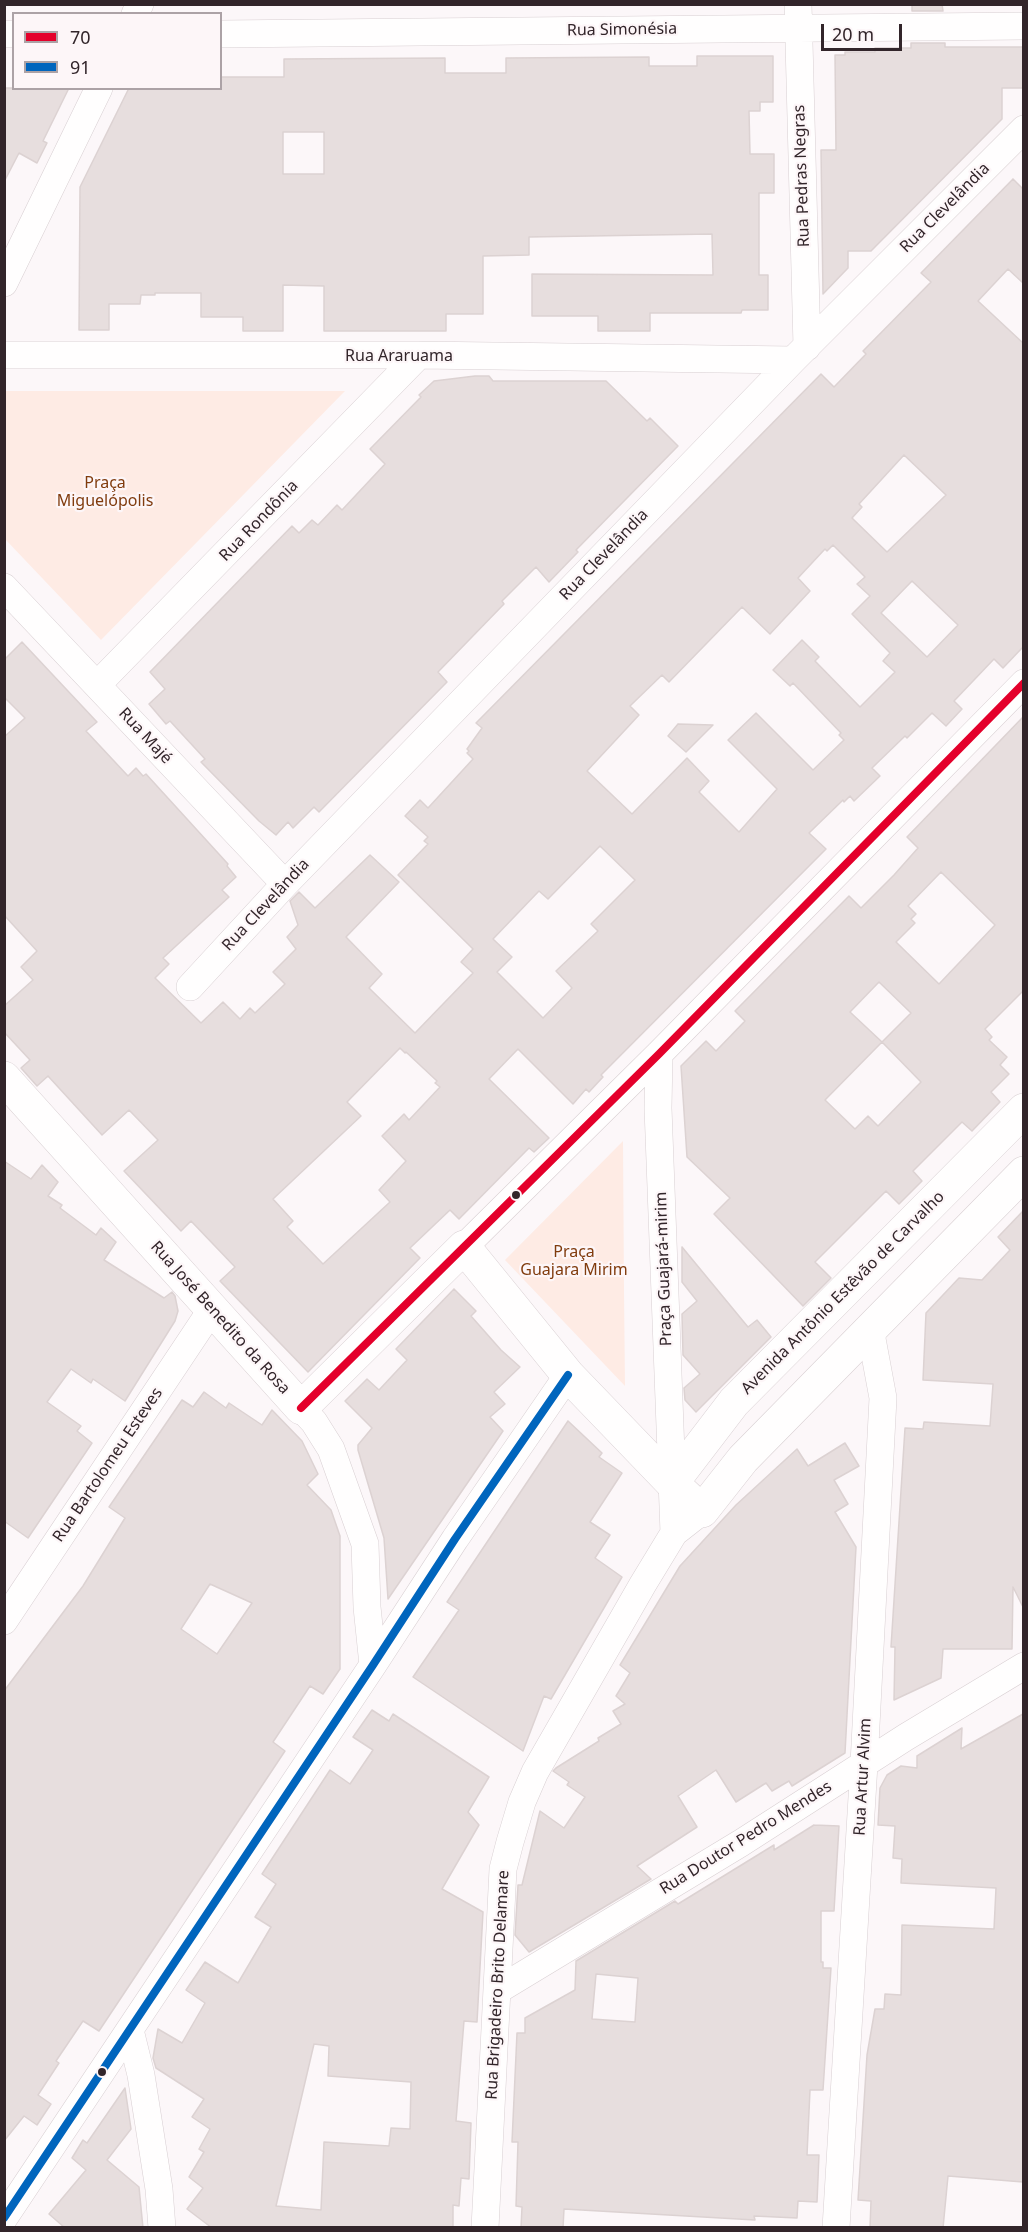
<!DOCTYPE html>
<meta charset="utf-8">
<style>
body{margin:0}
#map{position:relative;width:1028px;height:2232px;overflow:hidden;background:#fcf7f9;font-family:"Noto Sans",sans-serif}
canvas{display:block}
.frame{position:absolute;inset:0;border:6px solid #32252a;pointer-events:none}
.legend{position:absolute;left:12px;top:12px;width:210px;height:78px;box-sizing:border-box;background:#fdf6f8;border:2px solid #aca2a6;margin:0;padding:8px 10px;list-style:none;font-size:18px;color:#32252a}
.legend li{display:flex;align-items:center;gap:12px;height:30px}
.legend b{width:30px;border:2px solid #aca2a6}
.scale{position:absolute;left:821px;top:24px;width:81px;height:27px;box-sizing:border-box;border:3px solid #32252a;border-top:0;padding-left:8px;font-size:18px;line-height:21px;white-space:nowrap;color:#32252a;-webkit-text-stroke:4px #fdf6f8;paint-order:stroke}
</style>
<div id="map">
<canvas width="1028" height="2232"></canvas>
<div class="frame"></div>
<ul class="legend">
<li><b style="height:8px;background:#e4002b"></b>70</li>
<li><b style="height:8px;background:#0065bd"></b>91</li>
</ul>
<div class="scale">20 m</div>
</div>
<script>
const context = document.querySelector('canvas').getContext('2d');
context.lineJoin = 'round';
function fill(path, color) {
  context.fillStyle = color;
  context.fill(path, 'evenodd');
}
function poly(rows) {
  const path = new Path2D();
  for (const r of rows) {
    path.moveTo(r[0], r[1]);
    for (let i = 2; i < r.length; i += 2) path.lineTo(r[i], r[i + 1]);
  }
  return path;
}
function strokePath(path, color, width, dash) {
  context.strokeStyle = color;
  context.lineWidth = width;
  context.lineCap = dash ? 'butt' : 'round';
  context.setLineDash(dash || []);
  context.stroke(path);
}
function write(font, color, halo, rows, align = 'center') {
  context.font = font + ' "Noto Sans",sans-serif';
  context.lineWidth = 4.5;
  context.setLineDash([]);
  context.textBaseline = 'middle';
  context.strokeStyle = halo;
  context.fillStyle = color;
  for (const [text, x, y, turn = 0] of rows) {
    context.save();
    context.translate(x, y);
    context.rotate((+turn || 0) * Math.PI / 180);
    context.textAlign = isNaN(turn) ? turn : align;
    if (halo) context.strokeText(text, 0, 0);
    context.fillText(text, 0, 0);
    context.restore();
  }
}
fill(poly([
 [5,391,345,391,101,640,5,539],
 [623,1141,624,1291,625,1386,505,1260]
]), '#feebe4');
const building = poly([
 [912,4,942,4,943,11,912,11,912,4],
 [911,43,945,43,945,47,1023,47,1023,88,1002,88,1002,119,871,251,848,251,848,268,823,294,821,150,836,150,835,55,845,55,845,52,875,52,875,48,911,48,911,43],
 [697,56,773,56,773,102,760,102,760,111,749,111,750,154,774,154,774,193,759,193,759,275,768,275,768,310,742,310,741,313,650,313,650,331,598,331,598,316,532,316,532,274,713,275,712,234,529,237,529,255,483,256,483,314,446,314,446,331,324,331,324,286,283,285,283,331,243,331,243,317,201,317,201,293,155,293,155,295,141,295,140,304,109,304,109,330,79,330,80,187,129,88,220,88,220,77,284,77,284,59,445,58,445,73,506,73,506,58,649,57,649,66,697,66,697,56],
 [283,132,324,132,324,174,283,174,283,132],
 [4,88,69,88,43,141,47,143,37,163,19,153,4,182,4,88],
 [1013,179,1023,189,1023,283,1008,269,978,301,1023,343,1023,647,1003,668,994,659,954,701,962,709,946,726,932,713,907,738,905,736,872,768,880,776,854,801,850,796,844,802,843,800,809,833,826,849,601,1075,603,1077,589,1092,586,1089,573,1104,518,1049,489,1079,549,1138,534,1152,529,1148,459,1219,450,1210,410,1248,420,1258,308,1372,220,1281,235,1267,191,1221,181,1231,124,1171,158,1140,129,1110,102,1135,48,1076,37,1086,21,1068,30,1060,4,1032,4,1006,33,980,21,967,37,951,4,915,4,737,25,718,4,697,4,660,22,642,97,722,86,731,128,776,136,768,143,776,146,774,228,864,227,866,236,877,222,890,229,897,163,958,169,964,155,978,201,1023,223,1002,240,1019,250,1008,255,1013,285,984,273,972,296,949,287,937,298,925,290,901,299,892,315,908,370,855,399,882,346,937,382,974,369,988,415,1033,473,973,461,962,473,949,398,875,428,844,424,841,428,837,405,816,420,800,428,808,473,759,467,753,469,751,467,749,482,728,476,723,821,374,834,387,866,354,863,351,931,282,921,273,1013,179],
 [904,455,946,495,887,552,852,518,862,507,859,504,904,455],
 [833,545,865,577,857,584,870,596,852,614,890,653,883,661,895,672,860,707,815,661,819,657,802,640,773,670,790,686,793,683,841,733,839,735,844,740,813,770,756,713,728,740,777,789,739,832,699,792,709,781,687,758,632,814,587,771,639,715,630,706,662,675,669,682,742,607,770,634,810,591,798,578,825,549,827,551,833,545],
 [912,581,958,625,927,657,881,613,912,581],
 [600,846,635,880,591,924,598,931,556,971,572,988,543,1018,497,972,512,957,493,939,539,891,548,899,600,846],
 [400,1048,405,1053,406,1052,437,1081,435,1083,440,1087,409,1120,404,1114,382,1136,406,1161,379,1190,390,1202,323,1264,287,1227,293,1221,273,1199,361,1116,347,1102,400,1048],
 [475,376,489,376,493,381,606,381,647,421,650,418,678,446,576,550,578,552,549,582,536,567,502,601,504,604,438,672,447,682,319,812,314,807,293,828,288,822,276,835,259,821,201,762,205,759,170,721,166,724,149,704,165,689,150,672,292,526,299,533,312,520,318,525,337,505,342,510,385,464,370,449,421,397,419,395,434,381,475,376],
 [1023,717,1023,991,985,1029,992,1037,989,1040,1007,1057,1000,1065,1009,1074,991,1092,1000,1102,972,1131,962,1122,913,1171,922,1181,899,1204,886,1191,815,1262,831,1278,803,1306,714,1214,730,1198,687,1157,681,1066,706,1041,716,1051,745,1021,735,1011,849,896,861,908,894,875,918,848,907,837,1023,717],
 [941,872,995,925,939,984,896,942,915,923,911,919,916,914,908,906,941,872],
 [879,982,911,1013,882,1042,850,1012,879,982],
 [882,1042,921,1082,878,1126,868,1116,855,1129,825,1100,882,1042],
 [678,724,713,725,686,752,668,736,678,724],
 [4,1161,31,1179,42,1165,58,1182,48,1196,62,1205,60,1208,96,1235,101,1228,116,1242,104,1260,164,1298,172,1292,175,1296,178,1311,175,1321,125,1401,93,1379,91,1383,71,1369,47,1402,81,1426,77,1431,92,1443,28,1538,4,1521,4,1161],
 [1023,1211,1023,1607,1013,1587,1012,1649,943,1649,941,1678,894,1700,895,1647,891,1647,905,1428,923,1429,924,1422,990,1426,993,1384,923,1380,926,1313,959,1278,982,1280,1010,1250,998,1237,1023,1211],
 [682,1247,748,1327,757,1320,771,1337,696,1412,685,1400,684,1388,700,1374,683,1355,682,1314,697,1301,682,1282,682,1247],
 [454,1289,476,1311,471,1316,501,1350,520,1367,494,1392,505,1404,490,1417,503,1431,388,1599,384,1538,358,1450,358,1445,372,1428,345,1401,367,1379,379,1390,407,1360,396,1349,454,1289],
 [204,1392,226,1408,229,1403,262,1425,272,1410,302,1441,318,1474,307,1485,331,1510,340,1536,340,1669,323,1694,310,1686,273,1742,285,1751,99,2031,83,2021,56,2061,59,2063,38,2095,51,2104,37,2125,24,2116,4,2141,4,1691,83,1586,125,1518,109,1507,182,1400,193,1407,204,1392],
 [210,1584,252,1603,217,1654,181,1629,210,1584],
 [568,1421,602,1453,599,1457,622,1473,590,1522,610,1535,595,1558,622,1577,551,1699,544,1696,523,1751,413,1677,459,1610,447,1602,568,1421],
 [845,1443,859,1466,834,1480,848,1504,835,1512,856,1547,845,1753,792,1786,789,1781,772,1791,766,1783,736,1802,716,1770,678,1796,697,1827,637,1866,651,1879,529,1952,515,1935,518,1885,522,1885,540,1811,564,1828,585,1797,567,1785,569,1782,553,1771,556,1768,599,1741,598,1738,621,1724,613,1711,625,1704,616,1696,630,1673,620,1665,680,1566,736,1505,797,1449,808,1466,845,1443],
 [372,1710,389,1721,393,1714,489,1777,468,1812,479,1825,442,1889,483,1912,477,2022,464,2021,456,2121,471,2123,469,2179,461,2178,459,2206,453,2205,453,2228,212,2228,187,2209,203,2188,189,2177,204,2152,199,2149,210,2129,192,2117,204,2099,156,2068,153,2058,158,2029,182,2043,205,2003,186,1990,205,1962,238,1983,271,1927,255,1917,276,1884,262,1874,330,1770,350,1784,373,1750,353,1737,372,1710],
 [314,2044,329,2046,328,2076,411,2082,410,2129,391,2128,389,2146,324,2142,321,2210,276,2206,314,2044],
 [1023,1714,1023,2182,948,2176,943,2228,870,2228,871,2201,858,2200,867,2055,875,2009,884,2009,885,1994,901,1995,902,1925,994,1929,996,1888,901,1883,902,1859,893,1858,895,1826,878,1825,880,1788,887,1775,901,1766,917,1768,917,1756,962,1728,961,1749,1023,1714],
 [814,1825,839,1826,834,1911,821,1911,821,1962,823,1962,823,1968,831,1968,823,2090,810,2090,807,2155,819,2155,817,2202,798,2201,797,2218,754,2216,755,2220,564,2209,563,2228,521,2228,522,2207,516,2206,518,2142,512,2142,517,2033,525,2033,525,2018,575,1990,576,1961,675,1901,678,1904,774,1845,774,1850,814,1825],
 [596,1974,638,1978,635,2022,592,2019,596,1974],
 [125,2088,131,2129,107,2160,139,2187,143,2228,65,2228,49,2214,86,2170,72,2158,83,2140,87,2143,125,2088]
]);
fill(building, '#e7dede');
strokePath(building, '#dcd2d2', 1.5);
const minor = poly([
 [798,4,807,347],
 [135,14,140,4],
 [4,34,14,34],
 [220,34,1024,26],
 [4,283,99,88],
 [4,355,419,355,793,360],
 [4,587,285,884],
 [97,685,419,355],
 [190,987,285,884,793,360,1024,129],
 [659,1054,658,1108,674,1533],
 [464,1247,659,1054,1024,683],
 [301,1408,314,1422,331,1449,365,1544,367,1607,373,1665],
 [4,1621,212,1309],
 [498,1990,741,1843,906,1737,1024,1666],
 [130,2030,141,2075,159,2189,162,2228],
 [4,2218,373,1665,455,1539,568,1375],
 [485,2228,503,1869,510,1842,522,1802,535,1772,643,1584,674,1533,702,1511],
 [836,2228,864,1764,883,1398,870,1328]
]);
const tertiary = poly([
 [4,1078,301,1408,464,1247,568,1375,672,1483,702,1511,743,1459,1024,1173],
 [672,1483,734,1402,1024,1110]
]);
strokePath(minor, '#d8cfd2', 28);
strokePath(tertiary, '#d8cfd2', 34);
strokePath(minor, '#fffefe', 27);
strokePath(tertiary, '#fffefe', 33);
strokePath(poly([
 [301,1408,659,1054,1024,683]
]), '#e4002b', 8);
strokePath(poly([
 [4,2218,373,1665,455,1539,568,1375]
]), '#0065bd', 8);
for (const [x, y, r, color] of [
 [516,1195,5,"#32252a"],
 [102,2072,5,"#32252a"]
]) {
  const dot = new Path2D();
  dot.arc(x, y, r, 0, 2 * Math.PI);
  context.fillStyle = color;
  context.fill(dot);
  strokePath(dot, '#fdf6f8', 2);
}
write('16px', '#32252a', '#fdf6f8', [
 ["Rua Simonésia",622,30,-1],
 ["Rua Pedras Negras",802,176,-92],
 ["Rua Clevelândia",945,208,-45],
 ["Rua Araruama",399,356],
 ["Rua Rondônia",259,521,-46],
 ["Rua Clevelândia",604,555,-46],
 ["Rua Majé",145,736,47],
 ["Rua Clevelândia",266,905,-47],
 ["Praça Guajará-mirim",664,1269,-92],
 ["Avenida Antônio Estêvão de Carvalho",843,1293,-45],
 ["Rua José Benedito da Rosa",220,1318,48],
 ["Rua Bartolomeu Esteves",108,1465,-56],
 ["Rua Artur Alvim",863,1777,-87],
 ["Rua Doutor Pedro Mendes",746,1838,-32],
 ["Rua Brigadeiro Brito Delamare",498,1985,-87]
]);
write('16px', '#813c0e', '#fdf6f8', [
 ["Praça",105,483],
 ["Miguelópolis",105,501],
 ["Praça",574,1252],
 ["Guajara Mirim",574,1270]
]);
</script>
